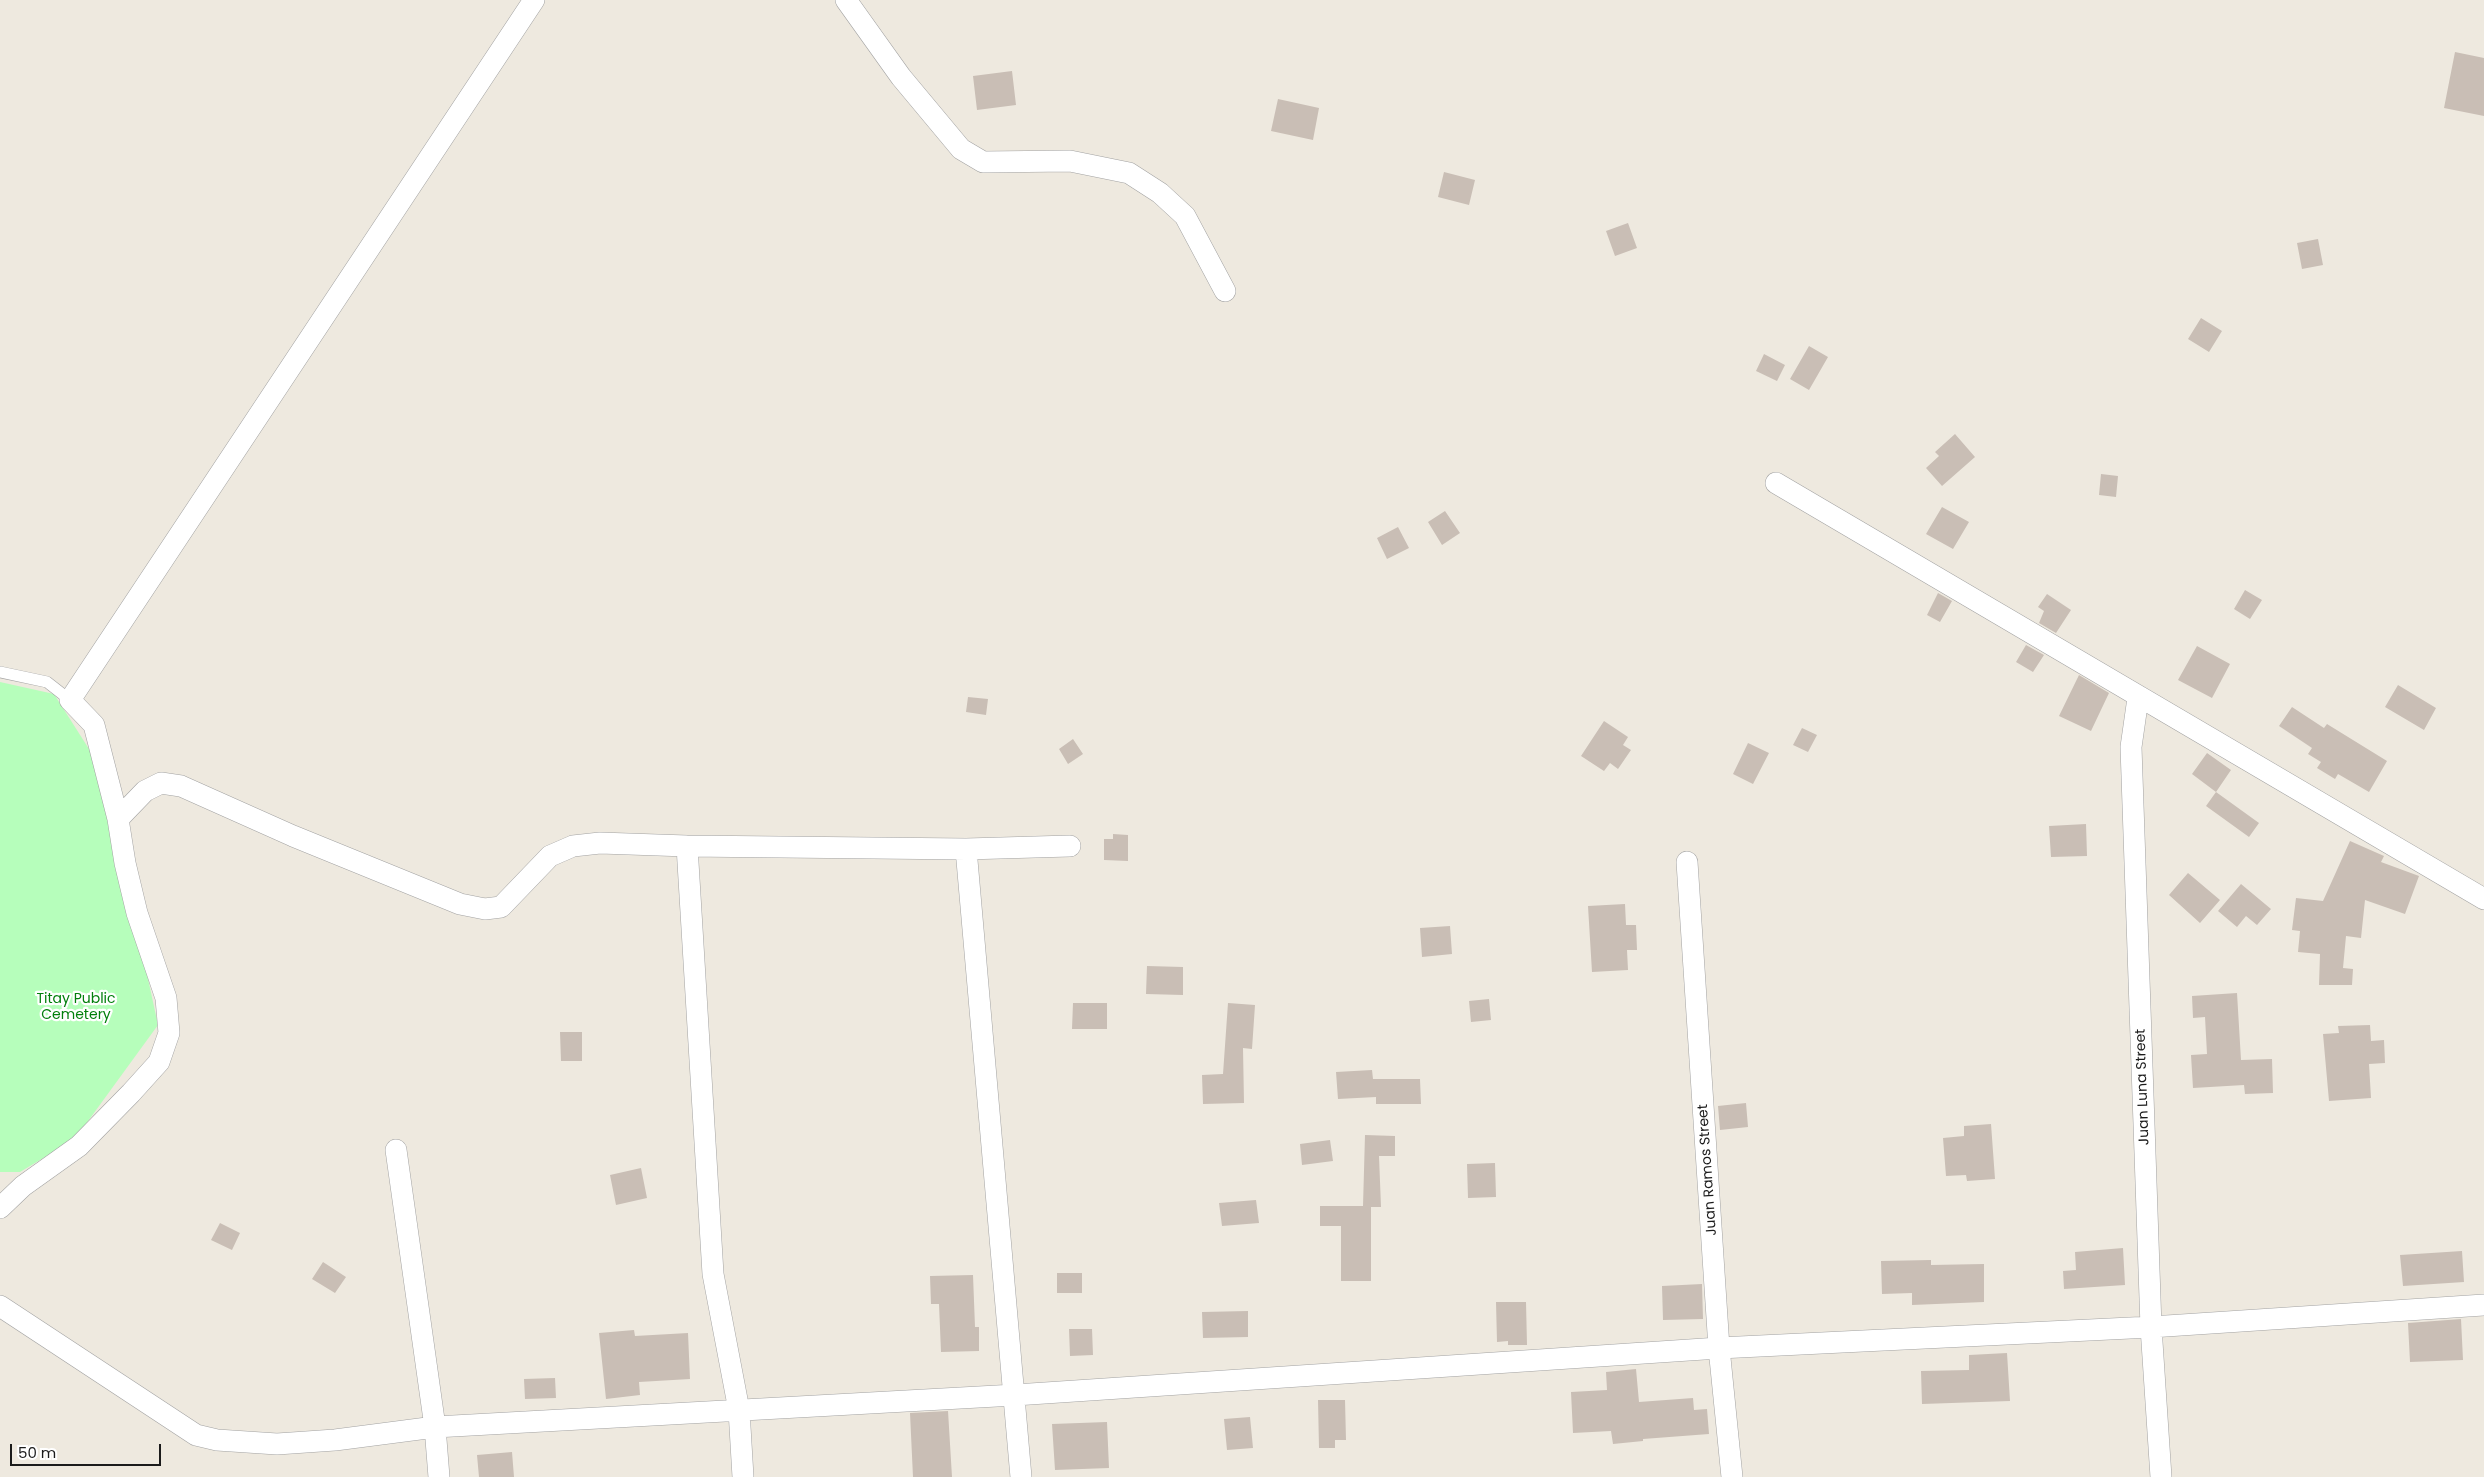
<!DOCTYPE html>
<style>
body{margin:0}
#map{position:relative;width:2484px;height:1477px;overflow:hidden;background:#eee9df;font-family:Poppins,sans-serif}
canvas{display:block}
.scale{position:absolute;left:10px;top:1444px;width:151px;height:22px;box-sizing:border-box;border:2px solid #1b1b1b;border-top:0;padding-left:6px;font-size:15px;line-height:18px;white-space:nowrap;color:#1b1b1b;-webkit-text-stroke:4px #fff;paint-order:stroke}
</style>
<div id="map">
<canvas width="2484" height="1477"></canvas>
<div class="scale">50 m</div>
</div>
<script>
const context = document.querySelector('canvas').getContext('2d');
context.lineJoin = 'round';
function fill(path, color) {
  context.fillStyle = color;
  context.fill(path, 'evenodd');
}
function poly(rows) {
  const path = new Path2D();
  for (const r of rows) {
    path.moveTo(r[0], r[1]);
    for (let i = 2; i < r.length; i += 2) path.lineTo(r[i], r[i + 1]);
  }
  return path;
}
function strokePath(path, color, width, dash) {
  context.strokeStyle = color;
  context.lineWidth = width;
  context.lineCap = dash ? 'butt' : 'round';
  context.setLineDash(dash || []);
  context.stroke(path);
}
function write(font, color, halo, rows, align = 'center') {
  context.font = font + ' Poppins,sans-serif';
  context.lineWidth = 4.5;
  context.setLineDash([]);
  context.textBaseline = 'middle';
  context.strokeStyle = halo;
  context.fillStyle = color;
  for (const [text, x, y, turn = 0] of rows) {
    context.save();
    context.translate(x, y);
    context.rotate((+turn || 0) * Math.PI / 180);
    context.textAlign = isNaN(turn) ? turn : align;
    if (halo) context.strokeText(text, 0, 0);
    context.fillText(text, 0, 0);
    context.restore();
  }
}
fill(poly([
 [0,682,54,694,103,771,158,1025,75,1139,20,1172,0,1172]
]), '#b6febb');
fill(poly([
 [2455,52,2484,58,2484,116,2444,108],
 [1012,71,1016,105,977,110,973,76],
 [1278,99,1319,108,1313,140,1271,131],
 [1444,172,1475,180,1469,205,1438,197],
 [1628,223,1637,248,1615,256,1606,231],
 [2318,239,2323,265,2302,269,2297,243],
 [2201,318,2222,331,2209,352,2188,339],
 [1809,346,1828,357,1809,390,1790,379],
 [1764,354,1785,365,1777,381,1756,371],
 [1955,434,1975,457,1942,486,1926,468,1939,456,1935,452],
 [2101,474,2118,476,2116,497,2099,495],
 [1942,507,1969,522,1953,549,1926,534],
 [1445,511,1460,533,1442,545,1428,522],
 [1398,527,1409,548,1387,559,1377,538],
 [2245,590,2262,600,2250,619,2234,609],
 [1938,593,1952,601,1940,622,1927,615],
 [2047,594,2071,610,2056,633,2039,623,2044,611,2038,607],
 [2026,645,2044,655,2033,672,2016,662],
 [2197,646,2230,664,2212,698,2178,680],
 [2079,675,2109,693,2091,731,2059,716],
 [2398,685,2436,708,2424,730,2385,707],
 [968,697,988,699,986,715,966,712],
 [2292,707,2324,728,2327,724,2387,761,2369,792,2338,774,2335,779,2317,768,2321,762,2308,754,2312,748,2279,726],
 [1604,721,1628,737,1623,745,1631,750,1618,769,1610,763,1604,771,1581,756],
 [1802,728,1817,735,1808,752,1793,745],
 [1073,739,1083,754,1068,764,1059,749],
 [1748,743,1769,753,1753,784,1733,774],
 [2207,753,2231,770,2216,792,2192,774],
 [2216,792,2259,823,2249,837,2206,806],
 [2086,824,2087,856,2051,857,2049,826],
 [1113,834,1128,835,1128,861,1104,860,1104,839,1113,839],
 [2350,841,2384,856,2381,862,2419,876,2405,914,2365,900,2361,938,2346,936,2343,968,2353,969,2352,985,2319,985,2320,954,2298,952,2300,931,2292,930,2296,898,2323,901],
 [2188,873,2220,900,2200,923,2169,895],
 [2241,884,2271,909,2257,925,2246,916,2237,927,2218,911],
 [1625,904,1626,925,1636,925,1637,950,1627,950,1628,970,1592,972,1588,906],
 [1450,926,1452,954,1422,957,1420,928],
 [1147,966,1183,967,1183,995,1146,994],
 [2237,993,2241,1060,2272,1059,2273,1093,2245,1094,2244,1085,2193,1088,2191,1055,2207,1054,2205,1017,2193,1018,2192,996],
 [1489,999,1491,1020,1471,1022,1469,1001],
 [1073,1003,1107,1003,1107,1029,1072,1029],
 [1228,1003,1255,1005,1252,1049,1243,1048,1244,1103,1203,1104,1202,1075,1223,1074],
 [2370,1025,2371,1041,2384,1040,2385,1063,2369,1064,2371,1098,2329,1101,2323,1034,2339,1033,2338,1026],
 [560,1032,582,1032,582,1061,561,1061],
 [1372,1070,1373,1079,1420,1079,1421,1104,1376,1104,1376,1097,1338,1099,1336,1072],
 [1746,1103,1748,1127,1720,1130,1718,1106],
 [1991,1124,1995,1179,1967,1181,1966,1175,1946,1176,1943,1138,1964,1136,1964,1126],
 [1365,1135,1395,1136,1395,1156,1379,1156,1381,1207,1371,1207,1371,1281,1341,1281,1341,1226,1320,1226,1320,1206,1363,1206],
 [1330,1140,1333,1161,1302,1165,1300,1144],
 [1495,1163,1496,1197,1468,1198,1467,1164],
 [641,1168,647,1198,616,1205,610,1175],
 [1256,1200,1259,1223,1222,1226,1219,1203],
 [220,1223,240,1233,232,1250,211,1240],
 [2123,1248,2125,1285,2064,1289,2063,1271,2076,1270,2075,1252],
 [2462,1251,2464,1282,2403,1286,2400,1255],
 [1931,1260,1931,1265,1984,1264,1984,1302,1912,1305,1912,1293,1882,1294,1881,1261],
 [323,1262,346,1277,335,1293,312,1279],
 [1057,1273,1082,1273,1082,1293,1057,1293],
 [973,1275,975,1327,979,1327,979,1351,941,1352,939,1304,931,1304,930,1276],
 [1702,1284,1703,1319,1663,1320,1662,1286],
 [1496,1302,1526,1302,1527,1345,1508,1345,1508,1341,1497,1342],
 [1248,1311,1248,1337,1203,1338,1202,1312],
 [2461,1319,2463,1360,2410,1362,2408,1323],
 [1069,1329,1092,1329,1093,1355,1070,1356],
 [634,1330,635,1336,688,1333,690,1379,639,1382,640,1395,606,1399,599,1333],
 [2007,1353,2010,1401,1922,1404,1921,1371,1969,1370,1969,1355],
 [1636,1369,1639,1402,1693,1398,1694,1410,1707,1409,1709,1434,1643,1439,1643,1441,1613,1444,1611,1431,1573,1433,1571,1392,1607,1390,1606,1372],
 [555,1378,556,1398,525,1399,524,1379],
 [1318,1400,1345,1400,1346,1440,1335,1440,1335,1448,1319,1448],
 [948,1411,952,1477,913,1477,910,1413],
 [1250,1417,1253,1448,1227,1450,1224,1419],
 [1107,1422,1109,1468,1055,1470,1052,1424],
 [512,1452,514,1477,479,1477,477,1455]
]), '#c9beb5');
const service = poly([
 [0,672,47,682,70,700]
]);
const minor = poly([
 [846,0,901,77,961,149,983,162,1070,161,1129,173,1160,193,1185,216,1225,291],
 [1776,483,2484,899],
 [2138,698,2131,747,2151,1327,2161,1477],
 [118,819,145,791,161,783,181,786,293,836,460,904,485,909,501,907,550,856,573,846,600,843,687,846,966,849,1021,1477],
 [687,846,713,1274,739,1410,743,1477],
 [966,849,1070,846],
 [1687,862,1719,1348,1732,1477],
 [396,1150,435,1427,439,1477],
 [0,1208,23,1186,79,1146,131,1093,159,1062,169,1033,166,998,137,913,125,863,118,819,94,725,70,700,534,0],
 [0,1306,196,1435,217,1440,277,1444,335,1440,435,1427,1015,1395,1719,1348,2151,1327,2484,1305]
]);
strokePath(service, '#a2a2a2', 12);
strokePath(minor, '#a2a2a2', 22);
strokePath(service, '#fff', 11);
strokePath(minor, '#fff', 21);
write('14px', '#027f0c', '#fff', [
 ["Titay Public",76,999],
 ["Cemetery",76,1015]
]);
write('14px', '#1b1b1b', '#fff', [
 ["Juan Luna Street",2143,1087,-92],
 ["Juan Ramos Street",1708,1170,-94]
]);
</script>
